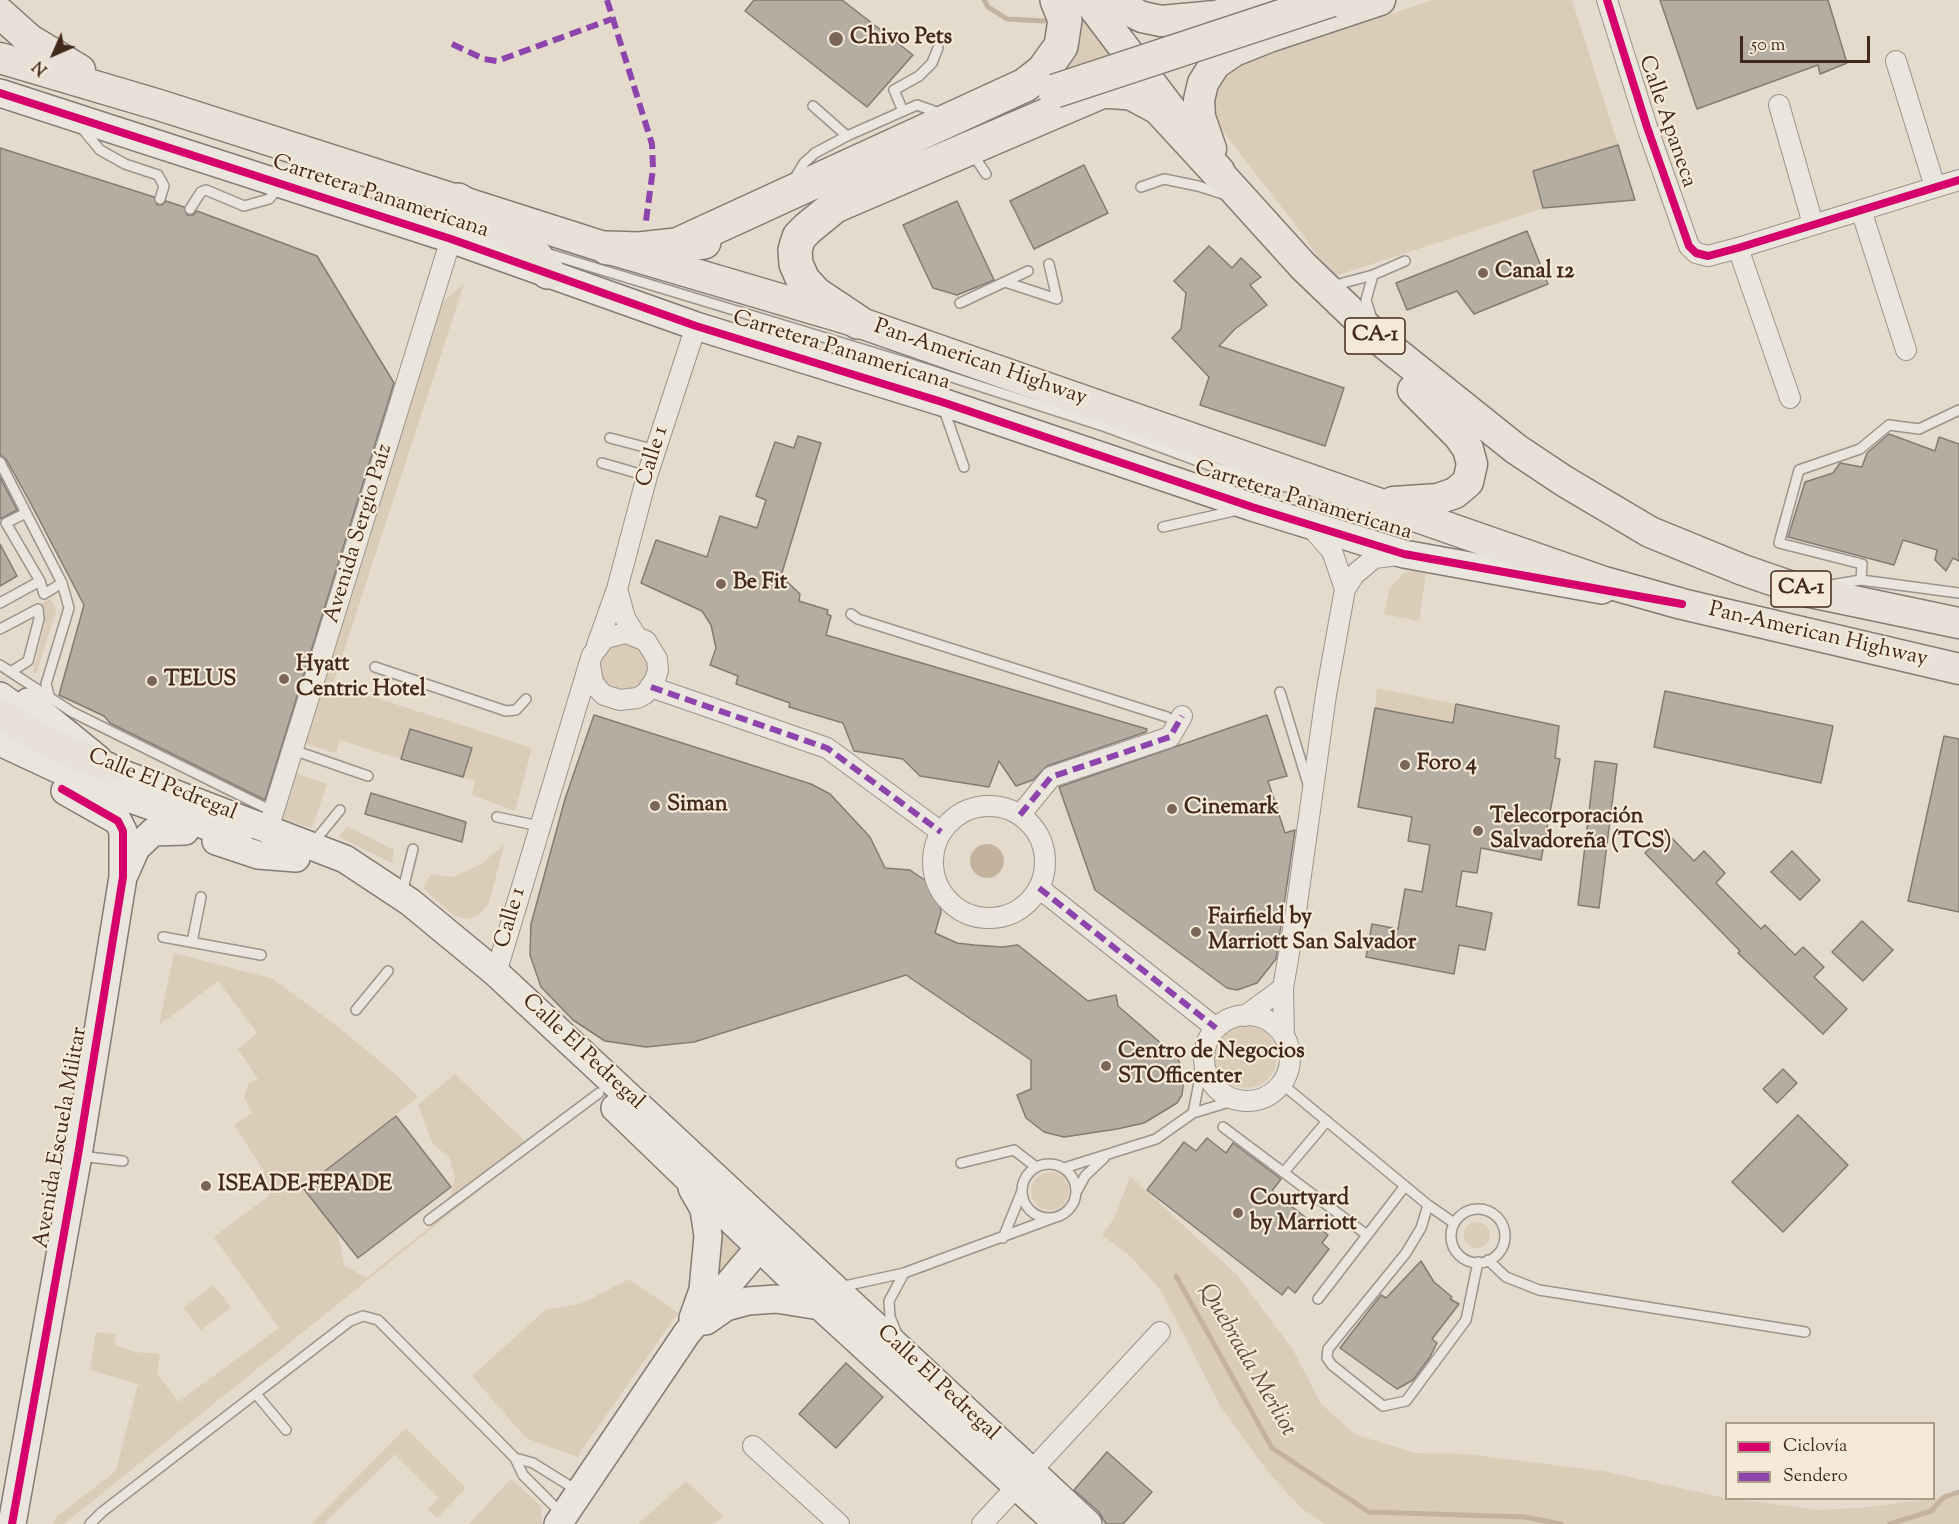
<!DOCTYPE html>
<meta charset="utf-8">
<style>
body{margin:0}
#map{position:relative;width:1959px;height:1524px;overflow:hidden;background:#e4dbcc;font-family:"Sorts Mill Goudy",serif}
canvas{display:block}
.legend{position:absolute;left:1725px;top:1422px;width:210px;height:78px;box-sizing:border-box;background:#f4ead7;border:2px solid #ad9c8c;margin:0;padding:8px 10px;list-style:none;font-size:18px;color:#43281c}
.legend li{display:flex;align-items:center;gap:12px;height:30px}
.legend b{width:30px;border:2px solid #ad9c8c}
.north{position:absolute;left:24px;top:24px;width:60px;height:60px;-webkit-text-stroke:4px #f4ead7;paint-order:stroke;rotate:225deg;font-size:16px;font-weight:700;line-height:24px;text-align:center;color:#43281c}
.north::after{content:'';display:block;margin:auto;width:21px;height:27px;background:#43281c;clip-path:polygon(50% 0,100% 100%,50% 72%,0 100%)}
.scale{position:absolute;left:1740px;top:36px;width:130px;height:27px;box-sizing:border-box;border:3px solid #43281c;border-top:0;padding-left:8px;font-size:18px;line-height:21px;white-space:nowrap;color:#43281c;-webkit-text-stroke:4px #f4ead7;paint-order:stroke}
</style>
<div id="map">
<canvas width="1959" height="1524"></canvas>
<ul class="legend">
<li><b style="height:8px;background:#d6006c"></b>Ciclovía</li>
<li><b style="height:8px;background:#8e44ad"></b>Sendero</li>
</ul>
<div class="north">N</div>
<div class="scale">50 m</div>
</div>
<script>
const context = document.querySelector('canvas').getContext('2d');
context.lineJoin = 'round';
function fill(path, color) {
  context.fillStyle = color;
  context.fill(path, 'evenodd');
}
function poly(rows) {
  const path = new Path2D();
  for (const r of rows) {
    if (r.length === 3) {
      path.moveTo(r[0] + r[2], r[1]);
      path.arc(r[0], r[1], r[2], 0, 2 * Math.PI);
      continue;
    }
    path.moveTo(r[0], r[1]);
    for (let i = 2; i < r.length; i += 2) path.lineTo(r[i], r[i + 1]);
  }
  return path;
}
function strokePath(path, color, width, dash) {
  context.strokeStyle = color;
  context.lineWidth = width;
  context.lineCap = dash ? 'butt' : 'round';
  context.setLineDash(dash || []);
  context.stroke(path);
}
function write(font, color, halo, rows, align = 'center') {
  context.font = font + ' "Sorts Mill Goudy",serif';
  context.lineWidth = 4.5;
  context.setLineDash([]);
  context.textBaseline = 'middle';
  context.strokeStyle = halo;
  context.fillStyle = color;
  for (const [text, x, y, turn = 0] of rows) {
    context.save();
    context.translate(x, y);
    context.rotate((+turn || 0) * Math.PI / 180);
    context.textAlign = isNaN(turn) ? turn : align;
    if (halo) context.strokeText(text, 0, 0);
    context.fillText(text, 0, 0);
    context.restore();
  }
}
fill(poly([
 [1433,0,1572,0,1618,145,1533,171,1543,208,1332,277,1301,232,1207,111,1211,89,1229,68],
 [1075,8,1116,57,1033,90],
 [464,284,333,684,532,748,515,811,472,795,475,780,463,777,471,747,410,729,401,759,340,740,336,753,301,743,443,301],
 [1412,571,1426,573,1419,621,1384,614,1390,587,1403,574],
 [48,598,54,604,56,611,36,674,33,672,45,623,41,605],
 [623,667,25],
 [1377,688,1456,704,1453,723,1375,708],
 [293,772,327,784,312,828,281,818],
 [347,826,394,850,392,863,339,837],
 [504,845,489,903,478,916,466,919,453,915,423,888,431,874,454,877,481,864],
 [174,953,273,979,338,1027,394,1073,418,1097,303,1188,337,1231,344,1265,366,1278,446,1214,455,1177,452,1167,450,1158,433,1144,418,1105,455,1074,532,1148,64,1524,53,1524,57,1516,116,1471,138,1384,90,1370,96,1332,116,1335,114,1344,135,1352,160,1354,157,1373,178,1402,279,1328,214,1237,269,1196,263,1170,234,1125,252,1113,244,1097,249,1083,258,1079,238,1049,257,1033,218,981,159,1025],
 [1246,1057,31],
 [1050,1191,19],
 [1130,1176,1236,1274,1293,1350,1321,1404,1356,1435,1416,1453,1466,1454,1602,1471,1726,1498,1820,1510,1870,1507,1944,1497,1959,1492,1959,1524,1324,1524,1301,1508,1268,1472,1221,1407,1160,1289,1129,1255,1102,1235,1115,1217],
 [713,1221,742,1248,711,1290],
 [1477,1235,13],
 [629,1279,678,1313,577,1457,526,1438,472,1376,545,1310,583,1303],
 [213,1285,231,1307,201,1330,184,1308],
 [406,1428,466,1488,437,1518,427,1509,439,1498,395,1454,324,1524,311,1524],
 [511,1479,541,1506,542,1524,469,1524],
 [686,1481,724,1517,713,1524,638,1524]
]), '#daccb7');
fill(poly([
 [987,861,17]
]), '#c2b29e');
strokePath(poly([
 [984,0,988,7,1007,19,1044,21],
 [1176,1276,1272,1448,1369,1512,1525,1517,1561,1524],
 [1890,1524,1931,1511,1944,1497,1959,1492]
]), '#c2b29e', 5);
const building = poly([
 [754,0,842,0,913,55,867,107,745,11,754,0],
 [1660,0,1828,0,1847,63,1820,74,1818,65,1697,109,1660,0],
 [1618,145,1635,200,1543,208,1533,171,1618,145],
 [0,148,154,197,157,205,162,205,166,201,184,207,187,215,193,215,197,211,317,256,394,383,265,800,110,723,104,716,59,695,84,605,30,502,6,459,0,455,0,148],
 [1084,165,1108,213,1034,249,1010,201,1084,165],
 [957,201,994,280,957,295,933,288,903,225,957,201],
 [1527,231,1548,284,1474,314,1457,291,1407,310,1396,283,1527,231],
 [1209,246,1232,268,1241,258,1261,277,1250,285,1267,305,1235,329,1219,346,1344,388,1325,446,1200,405,1209,377,1172,338,1181,329,1186,293,1174,281,1209,246],
 [1889,434,1935,451,1939,437,1959,444,1959,561,1953,558,1946,571,1935,560,1937,550,1903,540,1894,565,1788,537,1805,482,1833,473,1840,463,1862,467,1867,453,1889,434],
 [798,436,821,443,781,576,800,594,799,601,828,610,827,614,831,616,826,635,1147,729,1146,732,1047,766,1033,780,1016,786,999,761,989,787,920,776,903,759,854,751,843,723,789,707,790,703,736,684,738,676,710,665,716,648,711,625,702,611,641,583,656,540,707,557,720,516,757,528,766,500,756,496,775,442,794,448,798,436],
 [0,477,17,510,0,519,0,477],
 [0,544,17,576,0,586,0,544],
 [1665,691,1833,726,1821,783,1654,747,1665,691],
 [1456,704,1559,726,1555,758,1560,759,1541,860,1481,848,1477,873,1462,871,1456,906,1492,913,1485,950,1459,945,1454,974,1366,957,1372,924,1398,929,1405,889,1422,892,1430,845,1408,841,1412,817,1358,807,1375,708,1453,723,1456,704],
 [594,715,811,784,830,794,870,837,885,868,910,870,926,881,939,901,941,912,935,933,957,943,974,945,1002,947,1018,945,1088,1001,1116,995,1118,1006,1178,1058,1184,1078,1182,1095,1177,1103,1144,1123,1117,1129,1064,1137,1044,1132,1026,1118,1017,1095,1031,1089,1031,1060,906,975,694,1042,646,1047,605,1041,573,1020,541,987,530,955,531,924,565,799,594,715],
 [1267,715,1287,776,1268,781,1285,833,1295,830,1276,959,1257,983,1237,990,1227,988,1095,890,1059,787,1267,715],
 [410,729,472,748,463,777,401,759,410,729],
 [1944,736,1959,739,1959,912,1908,901,1944,736],
 [1595,761,1617,764,1599,908,1578,905,1595,761],
 [371,793,466,822,462,842,365,814,371,793],
 [1666,832,1694,861,1704,851,1725,873,1716,883,1761,929,1765,925,1795,955,1803,947,1824,967,1814,977,1847,1009,1823,1034,1738,953,1740,951,1645,853,1666,832],
 [1792,851,1820,880,1800,900,1771,872,1792,851],
 [1862,921,1893,950,1863,981,1832,952,1862,921],
 [1783,1069,1797,1083,1777,1103,1763,1089,1783,1069],
 [1798,1115,1848,1165,1783,1232,1732,1182,1798,1115],
 [396,1116,451,1187,358,1258,303,1188,396,1116],
 [1207,1138,1226,1153,1233,1143,1281,1179,1272,1191,1328,1235,1322,1243,1329,1249,1295,1293,1288,1287,1282,1295,1147,1190,1184,1142,1196,1151,1207,1138],
 [1421,1261,1434,1282,1452,1297,1450,1299,1459,1304,1432,1339,1437,1343,1430,1357,1413,1380,1397,1389,1340,1348,1381,1295,1386,1298,1421,1261],
 [846,1363,883,1397,836,1448,799,1414,846,1363],
 [1107,1452,1152,1492,1123,1524,1106,1524,1099,1512,1074,1490,1107,1452]
]);
fill(building, '#b5ada2');
strokePath(building, '#847b72', 1.5);
const lane = poly([
 [813,106,847,136],
 [903,111,894,90,919,76,932,63,938,48],
 [80,126,100,150,125,164,158,175,164,186,160,199],
 [972,153,986,174],
 [793,181,804,163,815,153,847,136,917,105,942,114],
 [1141,187,1164,179,1198,186,1226,195],
 [190,209,201,192,206,190,244,206,269,199,279,187],
 [546,253,905,362,1106,427,1217,468,1305,492],
 [1049,264,1057,299],
 [1005,282,1057,299],
 [1332,286,1373,275,1405,261],
 [960,303,1028,271],
 [1372,319,1366,300,1373,275],
 [943,407,964,467],
 [610,438,656,450],
 [0,462,26,513],
 [602,463,647,476],
 [1163,527,1238,510],
 [1861,580,1862,564,1779,543,1799,470,1860,449,1889,425,1919,429,1959,410],
 [1831,585,1861,580,1959,593],
 [0,603,40,581],
 [851,614,858,619,1167,717],
 [0,629,38,609,39,619,28,661,12,671],
 [0,665,72,712,274,812],
 [375,667,506,711,516,710,526,699],
 [1280,692,1308,784],
 [49,695,46,684,69,608,62,583,26,513,6,523,40,581,44,594,62,583],
 [293,750,368,776],
 [497,817,539,826],
 [313,843,340,810],
 [402,893,413,849],
 [163,937,261,955],
 [192,942,201,897],
 [356,1010,388,971],
 [1282,1084,1428,1205,1454,1223],
 [1193,1113,1204,1057],
 [1223,1127,1367,1235],
 [80,1156,123,1161],
 [961,1163,1014,1150,1036,1167],
 [1049,1191,27],
 [1064,1168,1156,1139,1193,1113,1236,1100],
 [1284,1172,1327,1121],
 [1077,1191,1085,1176,1104,1158],
 [1428,1205,1421,1228,1406,1253,1328,1349,1327,1358,1332,1365,1383,1406,1406,1401,1466,1320,1478,1262],
 [1478,1236,27],
 [429,1220,599,1093],
 [1003,1238,1022,1191],
 [1488,1260,1506,1277,1539,1290,1805,1332],
 [840,1287,904,1273,1053,1218],
 [1318,1299,1405,1186],
 [897,1334,890,1317,889,1301,904,1273],
 [256,1394,286,1430],
 [515,1458,533,1463,578,1491],
 [90,1524,102,1512,350,1321,363,1316,378,1320,515,1458,523,1475,562,1514]
]);
const street = poly([
 [1607,0,1647,127,1689,246,1696,253,1708,256,1738,248,1959,180],
 [1896,61,1935,187],
 [1779,105,1813,224],
 [1861,210,1906,350],
 [1738,248,1790,398],
 [1309,525,1332,551,1345,589],
 [617,589,625,618,636,636],
 [597,645,617,589,647,476,696,326],
 [651,687,827,748,941,832],
 [989,862,56],
 [1020,815,1051,777,1170,737,1182,716],
 [268,829,451,239],
 [1039,888,1216,1028],
 [496,973,592,655,605,638,626,633,646,641,657,659,658,670,655,680,645,694,637,698,620,700,604,695,598,689,593,682,590,665],
 [1247,1058,43],
 [1245,1016,1283,988],
 [1284,1037,1283,988,1295,918,1326,695,1345,589,1354,575,1374,558,1399,555],
 [753,1446,839,1524],
 [982,1524,1160,1332]
]);
const secondary = poly([
 [0,93,451,239,696,326,942,402,1252,507,1404,554,1602,590],
 [0,696,37,723],
 [28,702,98,759],
 [0,742,92,785,238,837],
 [89,757,108,768,345,859,410,902,496,973,1088,1524],
 [216,841,258,855,296,858],
 [125,873,136,848,153,832,185,831],
 [615,1108,820,1306,1058,1524],
 [692,1188,704,1209,708,1236,703,1290,693,1318],
 [706,1321,726,1307,748,1301,776,1299,820,1306],
 [12,1524,78,1155,123,877,123,831,118,821,65,791],
 [558,1524,687,1333,770,1235]
]);
const primary = poly([
 [1088,0,1218,172,1303,266,1380,340,1516,449,1564,481,1650,532,1743,570,1801,590,1959,623],
 [1109,0,1142,17,1161,21,1215,16,1283,0],
 [0,13,29,39,80,70],
 [0,58,159,105,607,248,858,322,1604,582,1682,604,1959,669],
 [1211,149,1200,117,1199,100,1203,83,1215,64,1234,51,1269,37,1380,0],
 [1393,502,1438,499,1455,493,1468,482,1472,464,1468,449,1459,436,1413,390],
 [0,714,45,741,108,768]
]);
const highway = poly([
 [458,200,500,226,529,248,548,272],
 [681,243,1025,85,1043,71,1061,46,1065,20,1057,0],
 [607,248,639,249,704,242],
 [858,322,816,294,803,280,796,264,795,250,799,237,808,228,835,206,1103,91,1131,93,1159,108,1218,172]
]);
strokePath(lane, '#9c9489', 12);
strokePath(street, '#9c9489', 22);
strokePath(secondary, '#847b72', 30);
strokePath(primary, '#847b72', 33);
strokePath(highway, '#847b72', 36);
strokePath(lane, '#eae5dd', 9);
strokePath(street, '#eae5dd', 20);
strokePath(secondary, '#eae5dd', 27);
strokePath(primary, '#e7e1d8', 30);
strokePath(highway, '#e7e1d8', 33);
const highwayBridge = poly([
 [1055,91,1331,0]
]);
strokePath(highwayBridge, '#847b72', 36, []);
strokePath(highwayBridge, '#e7e1d8', 33);
strokePath(poly([
 [607,0,652,144,653,169,646,221],
 [452,44,484,59,497,61,612,19],
 [651,687,827,748,941,832],
 [1020,815,1051,777,1170,737,1182,716],
 [1039,888,1216,1028]
]), '#8e44ad', 6, [12, 6]);
strokePath(poly([
 [1607,0,1647,127,1689,246,1696,253,1708,256,1738,248,1959,180],
 [0,93,451,239,696,326,942,402,1252,507,1404,554,1682,604],
 [12,1524,78,1155,123,877,123,831,118,821,62,789]
]), '#d6006c', 8);
for (const [x, y, r, color] of [
 [836,39,8,"#7b675a"],
 [1483,273,6,"#7b675a"],
 [721,584,6,"#7b675a"],
 [284,679,6,"#7b675a"],
 [152,681,6,"#7b675a"],
 [1405,765,6,"#7b675a"],
 [655,806,6,"#7b675a"],
 [1172,809,6,"#7b675a"],
 [1478,831,6,"#7b675a"],
 [1196,932,6,"#7b675a"],
 [1106,1066,6,"#7b675a"],
 [206,1186,6,"#7b675a"],
 [1238,1213,6,"#7b675a"]
]) {
  const dot = new Path2D();
  dot.arc(x, y, r, 0, 2 * Math.PI);
  context.fillStyle = color;
  context.fill(dot);
  strokePath(dot, '#f4ead7', 2);
}
for (const [x, y, w] of [
 [1375,336,60],
 [1801,589,60]
]) {
  const box = new Path2D();
  box.roundRect(x - w / 2, y - 18, w, 36, 4.5);
  context.fillStyle = '#f4ead7';
  context.fill(box);
  strokePath(box, '#43281c', 1.5);
}
write('bold 21px', '#43281c', null, [
 ["CA-1",1375,336],
 ["CA-1",1801,589]
]);
write('bold 22px', '#43281c', '#f4ead7', [
 ["Chivo Pets",850,39],
 ["Canal 12",1495,273],
 ["Be Fit",733,584],
 ["Hyatt",296,666],
 ["Centric Hotel",296,691],
 ["TELUS",164,681],
 ["Foro 4",1417,765],
 ["Siman",667,806],
 ["Cinemark",1184,809],
 ["Telecorporación",1490,818],
 ["Salvadoreña (TCS)",1490,843],
 ["Fairfield by",1208,919],
 ["Marriott San Salvador",1208,944],
 ["Centro de Negocios",1118,1053],
 ["STOfficenter",1118,1078],
 ["ISEADE-FEPADE",218,1186],
 ["Courtyard",1250,1200],
 ["by Marriott",1250,1225]
], 'left');
write('22px', '#43281c', '#f4ead7', [
 ["Calle Apaneca",1666,122,71],
 ["Carretera Panamericana",380,198,18],
 ["Carretera Panamericana",841,352,17],
 ["Pan-American Highway",980,364,19],
 ["Calle 1",654,457,-73],
 ["Carretera Panamericana",1303,502,17],
 ["Avenida Sergio Paíz",360,534,-73],
 ["Pan-American Highway",1818,636,13],
 ["Calle El Pedregal",162,786,22],
 ["Calle 1",512,918,-74],
 ["Calle El Pedregal",582,1053,43],
 ["Avenida Escuela Militar",62,1138,-80],
 ["Calle El Pedregal",937,1384,43]
]);
write('italic 24px', '#654c3d', '#f4ead7', [
 ["Quebrada Merliot",1246,1361,60]
]);
</script>
